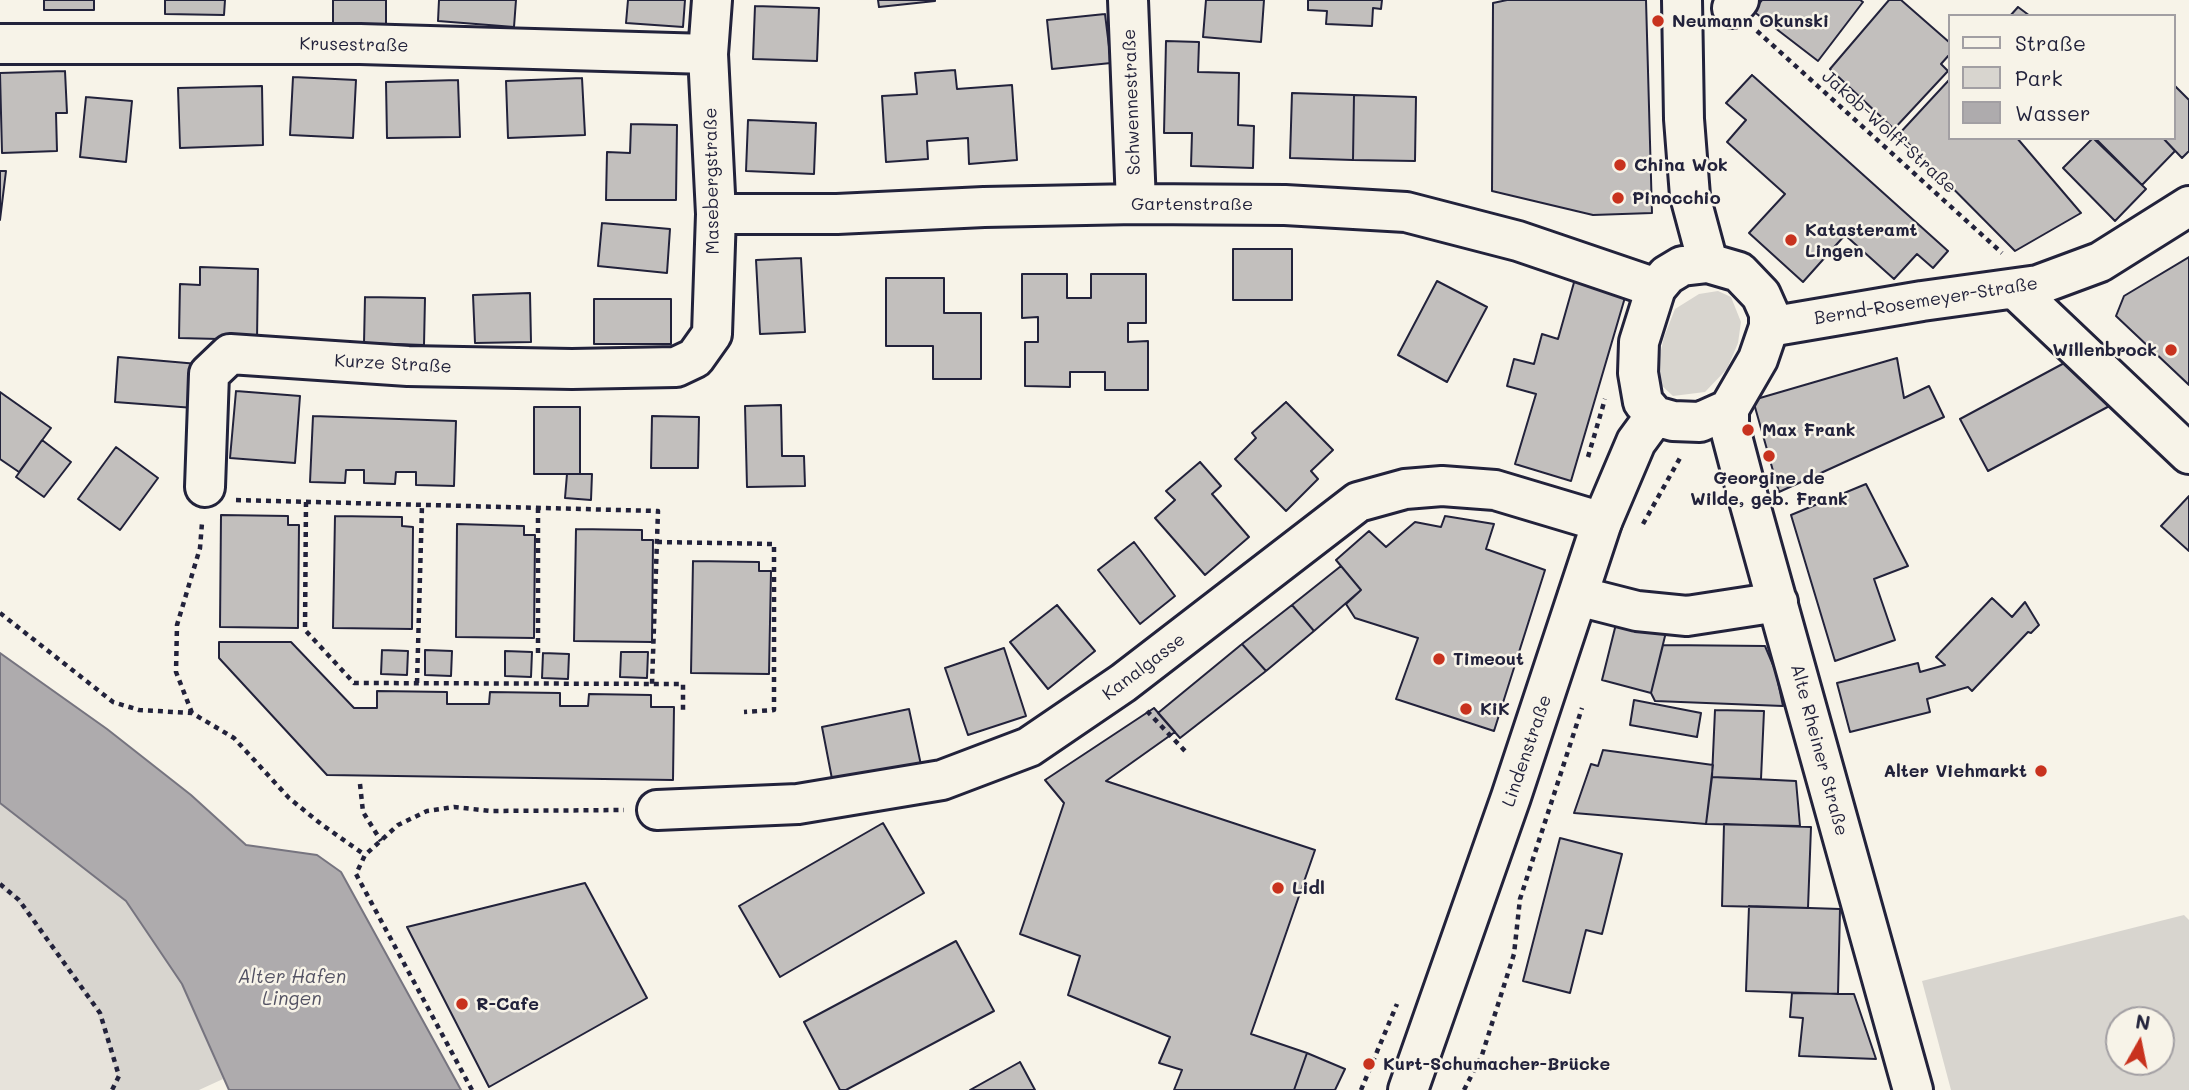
<!DOCTYPE html>
<meta charset="utf-8">
<style>
body{margin:0}
#map{position:relative;width:2189px;height:1090px;overflow:hidden;background:#f7f3e8;font-family:Mali,sans-serif}
canvas{display:block}
.legend{position:absolute;left:1948px;top:14px;width:228px;height:126px;box-sizing:border-box;background:#f7f3e8;border:2px solid #a29fa3;margin:0;padding:9px 12px;list-style:none;font-size:21px;color:#22223b}
.legend li{display:flex;align-items:center;gap:14px;height:35px}
.legend b{width:35px;border:2px solid #a29fa3}
.north{position:absolute;left:2105px;top:1006px;width:70px;height:70px;box-sizing:border-box;background:#f7f3e8;border:2px solid #a29fa3;border-radius:50%;rotate:9deg;font-size:19px;font-weight:700;line-height:28px;text-align:center;color:#22223b}
.north::after{content:'';display:block;margin:auto;width:24px;height:32px;background:#c8321e;clip-path:polygon(50% 0,100% 100%,50% 72%,0 100%)}
</style>
<div id="map">
<canvas width="2189" height="1090"></canvas>
<ul class="legend">
<li><b style="height:9px;background:#f7f3e8"></b>Straße</li>
<li><b style="height:19px;background:#d8d5cf"></b>Park</li>
<li><b style="height:19px;background:#aeabad"></b>Wasser</li>
</ul>
<div class="north">N</div>
</div>
<script>
const context = document.querySelector('canvas').getContext('2d');
context.lineJoin = 'round';
function fill(path, color) {
  context.fillStyle = color;
  context.fill(path, 'evenodd');
}
function poly(rows) {
  const path = new Path2D();
  for (const r of rows) {
    path.moveTo(r[0], r[1]);
    for (let i = 2; i < r.length; i += 2) path.lineTo(r[i], r[i + 1]);
  }
  return path;
}
function strokePath(path, color, width, dash) {
  context.strokeStyle = color;
  context.lineWidth = width;
  context.lineCap = dash ? 'butt' : 'round';
  context.setLineDash(dash || []);
  context.stroke(path);
}
function write(font, color, halo, rows, align = 'center') {
  context.font = font + ' Mali,sans-serif';
  context.lineWidth = 5;
  context.setLineDash([]);
  context.textBaseline = 'middle';
  context.strokeStyle = halo;
  context.fillStyle = color;
  for (const [text, x, y, turn = 0] of rows) {
    context.save();
    context.translate(x, y);
    context.rotate((+turn || 0) * Math.PI / 180);
    context.textAlign = isNaN(turn) ? turn : align;
    if (halo) context.strokeText(text, 0, 0);
    context.fillText(text, 0, 0);
    context.restore();
  }
}
fill(poly([
 [0,888,18,903,97,1013,117,1075,111,1090,0,1090]
]), '#e7e3db');
fill(poly([
 [1718,291,1731,297,1741,322,1738,343,1727,369,1705,392,1673,396,1660,384,1658,364,1664,337,1675,309,1699,294],
 [0,803,126,900,182,984,223,1079,199,1090,111,1090,117,1075,97,1013,18,903,0,888],
 [2184,915,2189,920,2189,1090,1951,1090,1922,981],
 [2161,1020,2161,1062,2119,1062,2119,1020]
]), '#d8d5cf');
const water = poly([
 [0,653,107,729,191,795,246,845,317,855,341,872,461,1090,229,1090,182,984,126,901,0,803,0,653]
]);
fill(water, '#aeabad');
strokePath(water, '#76747f', 2);
const building = poly([
 [44,0,94,0,94,10,44,10,44,0],
 [165,0,225,0,224,15,165,14,165,0],
 [333,0,386,0,386,25,333,25,333,0],
 [439,0,516,0,514,27,438,21,439,0],
 [628,0,685,0,683,27,626,23,628,0],
 [878,0,935,0,935,1,879,7,878,0],
 [1206,0,1264,0,1261,42,1203,37,1206,0],
 [1308,0,1382,0,1381,9,1373,8,1372,26,1326,24,1327,11,1308,10,1308,0],
 [1507,0,1646,0,1652,213,1593,215,1492,191,1493,3,1507,0],
 [1762,0,1860,0,1863,2,1818,61,1753,11,1762,0],
 [1889,0,1901,0,1949,42,1949,55,1941,64,1948,71,1894,129,1830,69,1889,0],
 [755,6,819,8,817,61,753,59,755,6],
 [2018,7,2030,16,2010,16,2018,7],
 [1105,14,1111,63,1052,69,1047,20,1105,14],
 [1166,41,1199,42,1198,72,1239,73,1238,125,1254,126,1253,168,1191,166,1192,133,1164,133,1166,41],
 [955,70,957,89,1012,85,1017,160,969,164,968,138,927,141,928,159,886,162,882,96,917,94,915,73,955,70],
 [65,71,67,113,56,113,57,151,2,153,0,73,65,71],
 [1752,75,1948,251,1933,268,1917,254,1894,279,1845,235,1803,282,1749,233,1785,194,1727,142,1746,120,1726,103,1752,75],
 [293,77,356,80,353,138,290,135,293,77],
 [582,78,585,135,508,138,506,81,582,78],
 [458,80,460,137,387,138,386,82,458,80],
 [1949,80,1949,138,2017,138,2081,213,2015,251,1899,134,1949,80],
 [2173,84,2189,100,2189,151,2182,158,2163,138,2173,138,2173,84],
 [262,86,263,145,180,148,178,88,262,86],
 [1292,93,1354,95,1353,160,1290,158,1292,93],
 [1354,95,1416,97,1415,161,1353,160,1354,95],
 [86,97,132,101,126,162,80,157,86,97],
 [748,120,816,123,814,174,746,171,748,120],
 [631,124,677,125,676,200,606,200,607,152,630,153,631,124],
 [2093,138,2146,189,2115,221,2063,168,2093,138],
 [2095,138,2163,138,2175,151,2142,185,2095,138],
 [0,171,6,171,0,220,0,171],
 [602,223,670,229,667,273,598,266,602,223],
 [1233,249,1292,249,1292,300,1233,300,1233,249],
 [2189,257,2189,385,2116,316,2124,296,2189,257],
 [801,258,805,332,760,334,756,260,801,258],
 [200,267,258,269,257,340,179,338,180,284,200,285,200,267],
 [1022,274,1067,274,1067,298,1091,298,1091,274,1146,274,1146,323,1128,323,1128,342,1148,341,1148,390,1105,390,1105,372,1070,372,1070,387,1025,386,1025,342,1038,342,1038,317,1022,318,1022,274],
 [886,278,944,278,944,313,981,313,981,379,933,379,933,346,886,346,886,278],
 [1575,279,1626,294,1571,481,1515,464,1536,394,1507,386,1514,359,1534,364,1542,334,1558,339,1575,279],
 [1437,281,1487,307,1447,382,1398,355,1437,281],
 [530,293,531,342,475,343,473,295,530,293],
 [365,297,425,298,424,345,364,343,365,297],
 [594,299,671,299,671,344,594,344,594,299],
 [118,357,198,364,194,408,115,402,118,357],
 [1897,358,1904,398,1929,386,1944,417,1779,492,1753,400,1897,358],
 [2068,361,2115,403,1988,471,1960,419,2068,361],
 [236,391,300,396,295,463,230,458,236,391],
 [0,392,51,428,19,472,0,459,0,392],
 [1286,402,1333,450,1311,471,1318,479,1286,511,1235,459,1256,438,1252,433,1286,402],
 [781,405,782,456,804,456,805,486,747,487,745,406,781,405],
 [534,407,580,407,580,474,534,474,534,407],
 [313,416,456,421,454,486,416,485,416,472,396,472,395,484,364,483,364,470,346,470,345,483,310,482,313,416],
 [652,416,699,417,698,468,651,468,652,416],
 [42,440,71,462,44,497,16,477,42,440],
 [116,447,158,478,120,530,78,499,116,447],
 [1200,462,1221,486,1212,494,1249,537,1205,575,1155,518,1175,500,1166,491,1200,462],
 [567,474,592,474,591,500,565,498,567,474],
 [1866,484,1908,566,1874,579,1895,640,1835,661,1791,515,1866,484],
 [2189,496,2189,551,2161,526,2189,496],
 [221,515,288,516,288,525,299,525,298,628,220,627,221,515],
 [335,516,402,517,402,526,413,527,412,629,333,628,335,516],
 [1445,516,1494,524,1486,549,1545,570,1494,731,1396,699,1418,638,1355,618,1346,604,1361,590,1336,560,1369,531,1386,547,1415,522,1441,527,1445,516],
 [457,524,524,526,524,535,535,535,534,638,456,637,457,524],
 [576,529,642,530,642,540,653,540,652,642,574,641,576,529],
 [1134,542,1175,596,1140,624,1098,570,1134,542],
 [693,561,759,562,759,571,771,571,769,674,691,673,693,561],
 [1341,566,1361,590,1314,631,1292,605,1341,566],
 [1992,598,2012,617,2025,602,2039,625,2031,633,2028,632,1972,691,1968,687,1927,699,1930,712,1850,732,1837,683,1918,663,1920,672,1945,665,1936,657,1992,598],
 [1057,605,1095,651,1048,689,1010,642,1057,605],
 [1292,605,1314,631,1266,671,1242,644,1292,605],
 [1617,620,1666,632,1651,693,1602,680,1617,620],
 [219,642,291,642,354,708,377,708,377,691,447,692,447,704,489,704,490,692,560,693,560,706,588,706,589,694,651,695,651,707,674,707,673,780,327,775,219,658,219,642],
 [1242,644,1266,671,1180,738,1158,713,1242,644],
 [1663,645,1765,646,1776,672,1783,706,1655,701,1651,693,1663,645],
 [1004,648,1026,716,968,735,945,668,1004,648],
 [382,650,408,651,407,675,381,674,382,650],
 [425,650,452,651,451,676,425,675,425,650],
 [505,651,532,652,531,677,505,676,505,651],
 [621,652,648,652,647,678,620,677,621,652],
 [543,653,569,654,568,679,542,678,543,653],
 [1634,700,1701,713,1697,737,1630,725,1634,700],
 [1154,708,1175,732,1106,781,1315,850,1251,1034,1307,1053,1294,1090,1174,1090,1182,1070,1159,1063,1170,1037,1068,995,1080,956,1020,934,1064,803,1045,780,1154,708],
 [909,709,921,765,833,784,822,727,909,709],
 [1715,710,1764,711,1761,779,1712,777,1715,710],
 [1603,750,1713,765,1706,824,1574,813,1591,764,1598,766,1603,750],
 [1712,777,1796,781,1800,826,1706,824,1712,777],
 [883,823,924,893,780,977,739,906,883,823],
 [1724,824,1811,827,1808,908,1722,906,1724,824],
 [1560,838,1622,854,1602,934,1586,930,1570,993,1523,981,1560,838],
 [585,883,647,998,489,1087,407,927,585,883],
 [1749,906,1840,909,1838,994,1746,991,1749,906],
 [956,941,994,1011,846,1090,840,1090,804,1022,956,941],
 [1792,993,1854,994,1876,1059,1799,1056,1803,1018,1790,1017,1792,993],
 [1307,1053,1345,1069,1335,1090,1294,1090,1307,1053],
 [1020,1062,1035,1090,970,1090,1020,1062]
]);
fill(building, '#c2bfbd');
strokePath(building, '#22223b', 2);
const minor = poly([
 [1128,0,1136,204],
 [1732,8,1739,0],
 [0,44,360,44,708,54],
 [716,214,837,214,984,207,1136,204,1285,205,1406,212,1518,241,1656,288],
 [2015,289,2189,454],
 [1769,327,1922,301,2038,285,2100,262,2189,206],
 [1729,409,1729,425,1749,501,1913,1090],
 [205,487,209,374,230,354,408,366,572,369,676,367,695,358,712,334,716,214,708,54,712,0],
 [1578,596,1637,611,1687,616,1778,602],
 [657,810,798,804,942,780,1029,747,1123,683,1358,502,1405,489,1442,486,1495,490,1602,522]
]);
const major = poly([
 [1682,0,1684,119,1690,196,1708,263],
 [1708,263,1739,272,1761,295,1769,313,1769,327,1758,359,1729,409,1700,422,1673,421,1655,416,1643,402,1638,373,1639,342,1656,288,1667,275,1682,266,1708,263],
 [1408,1090,1511,797,1602,522,1636,442,1655,416]
]);
strokePath(minor, '#22223b', 44);
strokePath(major, '#22223b', 44);
strokePath(poly([
 [1757,31,2002,253],
 [1588,457,1605,399],
 [236,500,658,511,652,684],
 [306,502,305,630,354,683,683,684,683,710],
 [538,508,538,657],
 [1643,524,1680,458],
 [657,542,774,544,774,710,744,712],
 [0,613,113,702,139,710,192,713,234,738,289,798,321,824,365,855],
 [417,683,422,505],
 [1147,711,1185,751],
 [192,713,176,672,177,625,200,548,202,523],
 [360,784,363,812,381,841],
 [0,884,19,900,100,1013,119,1076,112,1090],
 [472,1090,356,874,365,855,398,825,427,811,454,807,491,811,624,810],
 [1361,1090,1397,1004],
 [1464,1090,1482,1055,1514,954,1520,899,1582,708]
]), '#22223b', 4.5, [5, 5]);
strokePath(minor, '#f7f3e8', 38);
strokePath(major, '#f7f3e8', 38);
for (const [x, y, r, color] of [
 [1658,21,7,"#c8321e"],
 [1620,165,7,"#c8321e"],
 [1618,198,7,"#c8321e"],
 [1791,240,7,"#c8321e"],
 [2171,350,7,"#c8321e"],
 [1748,430,7,"#c8321e"],
 [1769,456,7,"#c8321e"],
 [1439,659,7,"#c8321e"],
 [1466,709,7,"#c8321e"],
 [2041,771,7,"#c8321e"],
 [1278,888,7,"#c8321e"],
 [462,1004,7,"#c8321e"],
 [1369,1064,7,"#c8321e"]
]) {
  const dot = new Path2D();
  dot.arc(x, y, r, 0, 2 * Math.PI);
  context.fillStyle = color;
  context.fill(dot);
  strokePath(dot, '#f7f3e8', 2.5);
}
write('bold 18px', '#22223b', '#f7f3e8', [
 ["Neumann Okunski",1672,21],
 ["China Wok",1634,165],
 ["Pinocchio",1632,198],
 ["Katasteramt",1805,230],
 ["Lingen",1805,251],
 ["Willenbrock",2157,350,"right"],
 ["Max Frank",1762,430],
 ["Georgine de",1769,478,"center"],
 ["Wilde, geb. Frank",1769,499,"center"],
 ["Timeout",1453,659],
 ["KiK",1480,709],
 ["Alter Viehmarkt",2027,771,"right"],
 ["Lidl",1292,888],
 ["R-Cafe",476,1004],
 ["Kurt-Schumacher-Brücke",1383,1064]
], 'left');
write('18px', '#22223b', '#f7f3e8', [
 ["Krusestraße",354,45,1],
 ["Schwennestraße",1132,102,-92],
 ["Jakob-Wolff-Straße",1889,132,42],
 ["Masebergstraße",712,181,-91],
 ["Gartenstraße",1192,204],
 ["Bernd-Rosemeyer-Straße",1926,301,-9],
 ["Kurze Straße",393,364,3],
 ["Kanalgasse",1144,667,-37],
 ["Alte Rheiner Straße",1819,750,75],
 ["Lindenstraße",1527,751,-71]
]);
write('italic 19px', '#535263', '#f7f3e8', [
 ["Alter Hafen",292,977],
 ["Lingen",292,999]
]);
</script>
